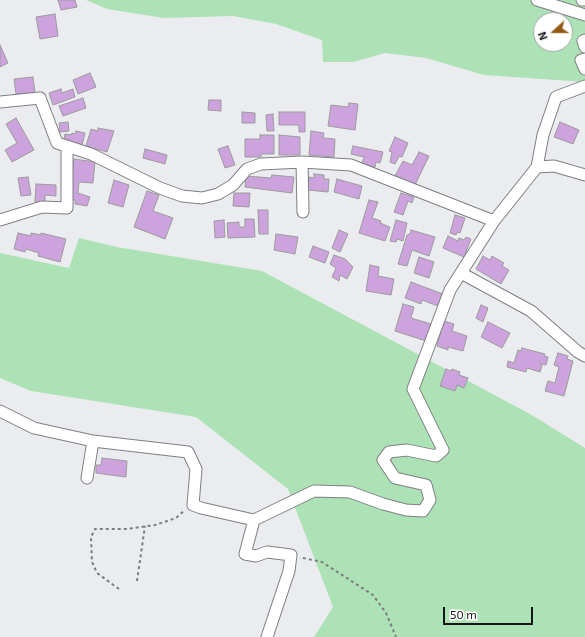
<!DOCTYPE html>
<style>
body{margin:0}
#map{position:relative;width:585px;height:637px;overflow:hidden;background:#ebecef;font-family:"Exo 2",sans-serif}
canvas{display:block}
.north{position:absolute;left:533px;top:12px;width:40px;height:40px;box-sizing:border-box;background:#fff;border:1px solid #a1a2a2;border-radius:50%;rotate:249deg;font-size:11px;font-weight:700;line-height:16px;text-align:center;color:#151617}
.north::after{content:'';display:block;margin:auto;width:14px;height:18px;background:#935a16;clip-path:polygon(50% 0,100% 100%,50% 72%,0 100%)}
.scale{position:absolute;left:443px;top:607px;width:90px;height:18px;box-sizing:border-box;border:2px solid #151617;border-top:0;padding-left:5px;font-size:12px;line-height:14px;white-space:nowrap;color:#151617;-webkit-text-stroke:3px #fff;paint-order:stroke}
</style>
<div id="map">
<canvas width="585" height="637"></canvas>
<div class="north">N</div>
<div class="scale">50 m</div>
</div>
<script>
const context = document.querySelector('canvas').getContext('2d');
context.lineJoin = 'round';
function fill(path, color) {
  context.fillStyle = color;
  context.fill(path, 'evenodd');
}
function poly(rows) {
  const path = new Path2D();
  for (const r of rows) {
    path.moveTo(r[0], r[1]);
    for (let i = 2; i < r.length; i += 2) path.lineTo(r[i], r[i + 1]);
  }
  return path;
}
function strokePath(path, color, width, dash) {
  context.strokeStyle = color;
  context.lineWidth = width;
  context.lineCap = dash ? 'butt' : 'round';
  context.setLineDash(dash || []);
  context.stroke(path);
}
fill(poly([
 [86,0,585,0,585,82,484,75,426,58,385,53,353,62,323,62,322,40,276,24,233,16,164,18,107,9],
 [541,20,565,20,565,44,541,44],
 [79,238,117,247,262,271,530,414,585,448,585,637,314,637,333,607,288,489,196,417,31,391,0,378,0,253,69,268]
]), '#ade2b6');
const building = poly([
 [58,0,75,0,77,7,61,10,58,0],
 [55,14,58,36,40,39,36,17,55,14],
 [0,45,8,63,0,67,0,45],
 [90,73,96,87,78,94,73,80,90,73],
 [33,77,35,93,16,94,14,79,33,77],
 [61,89,62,93,73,89,75,97,53,105,49,93,61,89],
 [83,98,86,108,63,116,59,106,83,98],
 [209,100,221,100,221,111,208,110,209,100],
 [349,103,358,104,355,130,328,126,331,105,348,107,349,103],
 [242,112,255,113,255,123,242,123,242,112],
 [279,112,305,112,305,132,299,132,299,125,279,125,279,112],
 [273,114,274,131,267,131,266,115,273,114],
 [16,118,34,150,12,162,5,150,17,143,6,124,16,118],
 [68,122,69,131,60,132,59,123,68,122],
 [560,122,579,130,573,144,554,137,560,122],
 [98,128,114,131,107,152,86,146,91,129,98,131,98,128],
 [76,131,85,133,82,145,64,140,65,134,71,135,72,133,75,134,76,131],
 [311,131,324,133,323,138,335,139,334,157,309,155,311,131],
 [260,135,274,135,274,154,261,154,261,157,245,157,245,139,260,139,260,135],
 [279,135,300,137,300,155,279,155,279,135],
 [395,137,408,143,402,157,399,156,395,164,390,162,392,152,389,151,395,137],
 [228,146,235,165,225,168,218,149,228,146],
 [353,146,383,152,380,163,376,162,375,167,362,164,364,157,351,154,353,146],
 [145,149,167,155,165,164,143,158,145,149],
 [419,152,429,156,415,185,395,176,403,161,412,165,419,152],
 [74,159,95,162,93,183,79,182,78,193,90,197,87,206,75,204,75,200,69,199,74,159],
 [314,174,324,175,324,179,329,179,328,192,308,190,309,177,314,178,314,174],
 [272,175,294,177,292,193,245,187,246,176,271,178,272,175],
 [28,177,31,195,21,196,18,178,28,177],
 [337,179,362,186,359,199,334,192,337,179],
 [114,180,129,185,123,207,108,203,114,180],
 [36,184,56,185,56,196,45,195,45,202,35,202,36,184],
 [147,191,159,195,153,211,173,218,165,239,134,227,147,191],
 [234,193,250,193,249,207,233,206,234,193],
 [401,193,414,197,412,203,408,201,403,215,394,212,401,193],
 [369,200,378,202,372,218,381,221,380,223,390,227,385,241,359,233,369,200],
 [258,210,268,210,268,234,259,234,258,210],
 [455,215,465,218,460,233,457,232,456,235,450,233,455,215],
 [245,219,254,219,255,237,228,238,227,223,239,222,239,227,245,227,245,219],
 [224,220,225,237,215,238,214,221,224,220],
 [396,220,407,223,403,241,397,239,396,242,390,241,396,220],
 [339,230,348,234,340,252,332,248,339,230],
 [411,230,435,237,429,256,412,250,407,266,398,264,407,235,410,234,411,230],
 [18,233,31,236,31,233,41,235,41,233,66,239,60,262,38,256,39,253,26,249,25,252,14,249,18,233],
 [276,234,298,237,295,254,274,250,276,234],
 [448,236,458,241,459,238,464,240,466,237,471,239,464,257,443,248,448,236],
 [313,246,329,252,325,263,309,257,313,246],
 [334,255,345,259,353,267,347,279,340,275,339,281,332,277,336,268,330,264,334,255],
 [483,256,490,260,492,256,504,263,502,266,509,270,501,284,476,269,483,256],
 [419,257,434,262,429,278,414,273,419,257],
 [370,265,379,267,378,276,394,279,391,295,366,291,370,265],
 [411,282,443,294,438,306,422,300,421,304,405,298,411,282],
 [403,304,414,307,411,318,431,324,426,341,395,331,403,304],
 [481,305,488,308,483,322,476,318,481,305],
 [444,321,454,324,452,331,467,336,463,351,448,347,448,350,437,346,444,321],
 [488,322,510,333,502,348,481,337,488,322],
 [522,348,545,354,544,356,548,357,546,365,540,364,542,366,540,372,527,368,526,372,507,367,508,361,514,363,518,350,521,351,522,348],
 [558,353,568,356,567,359,573,361,564,396,545,391,548,381,555,383,559,367,554,365,558,353],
 [446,369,451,371,452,369,460,372,459,375,468,378,464,388,457,385,455,391,440,386,446,369],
 [102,458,127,461,126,477,96,473,96,465,101,465,102,458]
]);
fill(building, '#cca3dc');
strokePath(building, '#9c9b9d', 1);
const street = poly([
 [537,0,585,15],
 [582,0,585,0],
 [585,40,583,41,585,47],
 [585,59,581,60,585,69],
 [0,102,40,98,57,143,91,154,160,188,182,196,202,198,218,194,233,185,247,169,261,164,302,162,351,165,494,221],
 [302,162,303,212],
 [537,167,554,166,585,175],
 [0,220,42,207,67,208,67,147],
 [461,273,531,311,578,352,585,356],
 [0,411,34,428,93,441,188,452,196,469,193,505,201,508,254,520,314,491,350,492,383,504,406,510,423,511,430,500,426,485,395,478,383,460,389,452,407,450,436,456,443,450,413,389,450,290,494,221,537,167,543,135,556,97,585,86],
 [87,478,93,441],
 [254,520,245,554,256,556,267,552,291,555,289,571,267,637]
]);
strokePath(street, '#7e7f82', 13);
strokePath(poly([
 [303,558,322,562,373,595,386,613,396,637],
 [137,581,145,526],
 [119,589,97,573,92,562,91,537,95,529,127,529,155,525,176,518,184,511]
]), '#7c7d7f', 2, [3, 3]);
strokePath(street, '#fff', 11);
</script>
